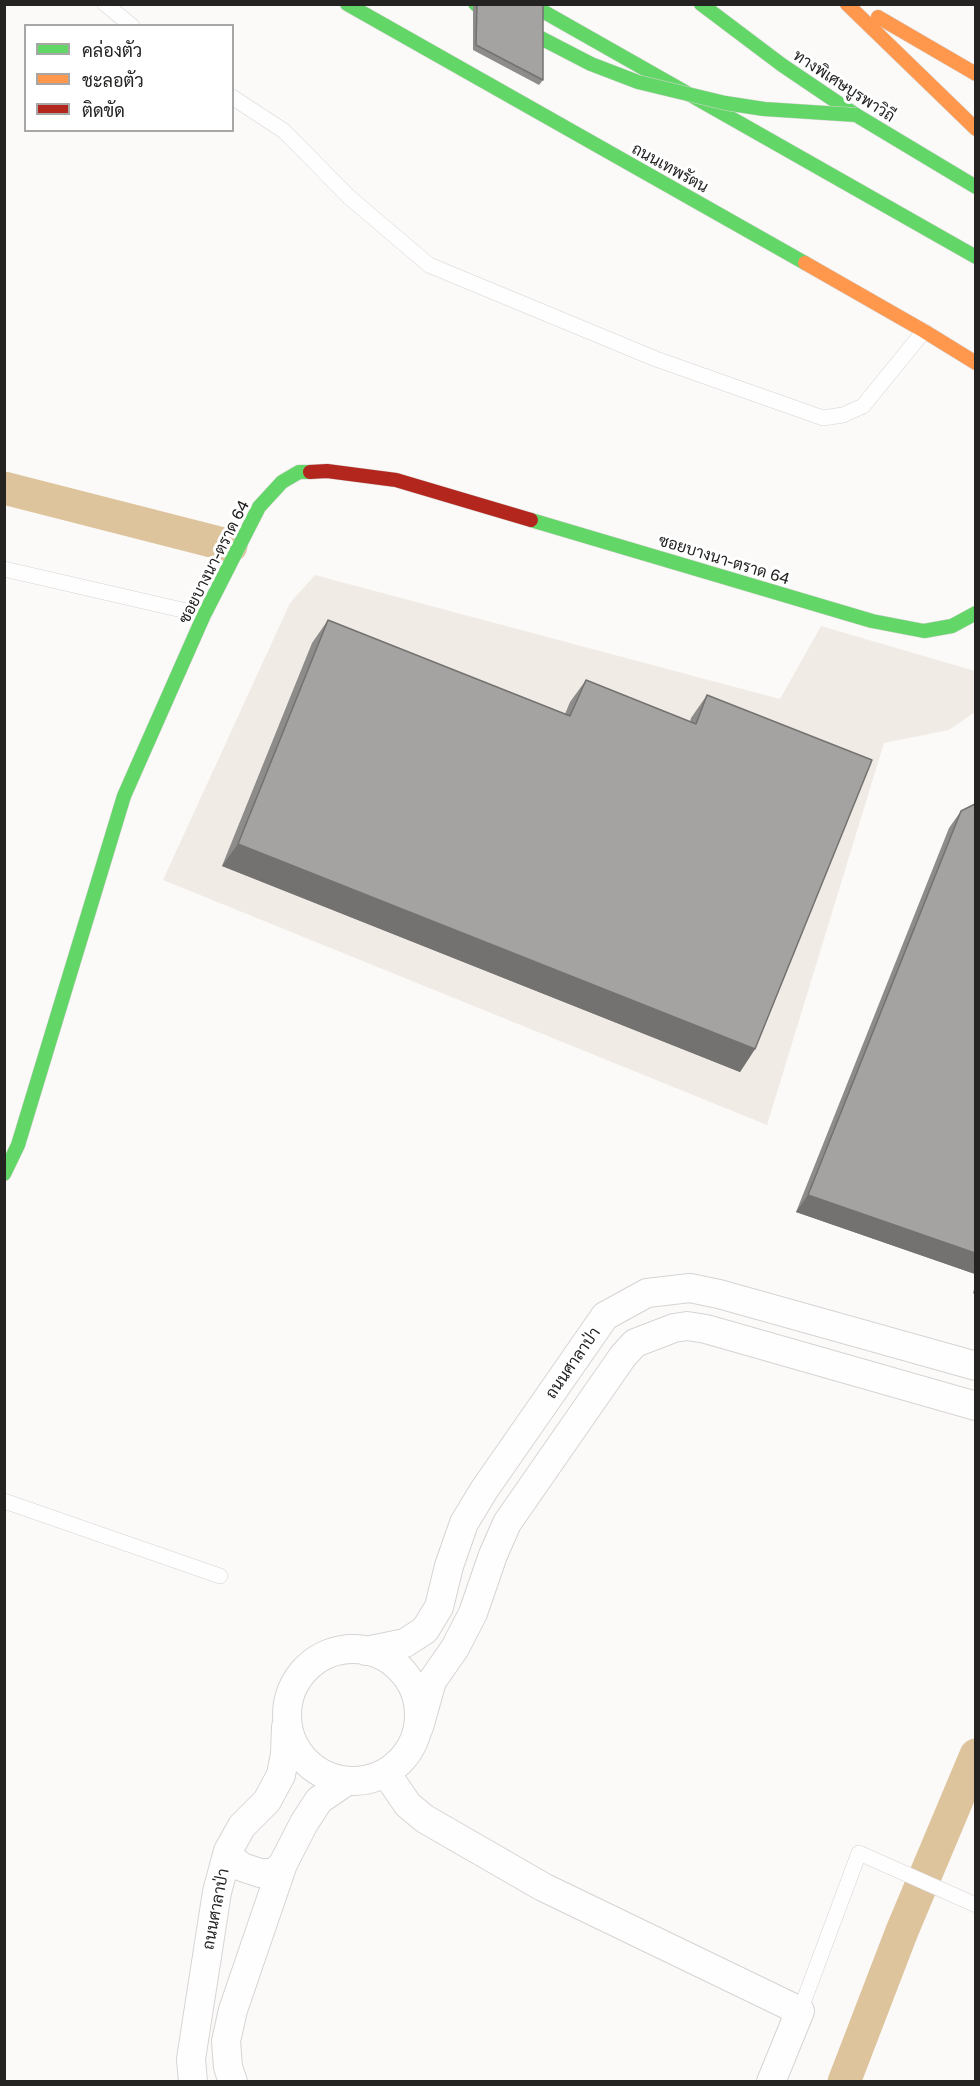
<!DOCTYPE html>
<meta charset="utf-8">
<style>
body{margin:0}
#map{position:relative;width:980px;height:2086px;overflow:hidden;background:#fcfaf8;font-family:"Golos Text",Sarabun,sans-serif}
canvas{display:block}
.frame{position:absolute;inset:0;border:6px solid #242322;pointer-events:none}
.legend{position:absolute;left:24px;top:24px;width:210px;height:108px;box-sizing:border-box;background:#fff;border:2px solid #a7a7a7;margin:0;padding:8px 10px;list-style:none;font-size:18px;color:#242322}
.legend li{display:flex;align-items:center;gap:12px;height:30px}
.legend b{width:30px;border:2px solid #a7a7a7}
</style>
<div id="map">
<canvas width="980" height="2086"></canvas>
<div class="frame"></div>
<ul class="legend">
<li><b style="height:8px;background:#63d668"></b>คล่องตัว</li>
<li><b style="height:8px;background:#ff974d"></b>ชะลอตัว</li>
<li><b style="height:8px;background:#b3261e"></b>ติดขัด</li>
</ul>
</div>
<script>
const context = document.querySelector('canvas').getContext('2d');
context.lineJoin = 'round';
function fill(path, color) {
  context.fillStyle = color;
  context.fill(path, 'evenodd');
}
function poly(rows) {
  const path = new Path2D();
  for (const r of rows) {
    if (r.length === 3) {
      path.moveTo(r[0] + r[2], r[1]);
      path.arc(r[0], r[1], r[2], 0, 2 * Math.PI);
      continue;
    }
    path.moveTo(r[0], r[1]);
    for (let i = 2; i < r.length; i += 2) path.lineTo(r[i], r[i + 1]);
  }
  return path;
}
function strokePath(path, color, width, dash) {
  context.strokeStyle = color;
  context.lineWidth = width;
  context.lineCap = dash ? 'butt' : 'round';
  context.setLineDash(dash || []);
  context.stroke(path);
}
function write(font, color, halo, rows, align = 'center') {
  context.font = font + ' "Golos Text",Sarabun,sans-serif';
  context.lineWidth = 6;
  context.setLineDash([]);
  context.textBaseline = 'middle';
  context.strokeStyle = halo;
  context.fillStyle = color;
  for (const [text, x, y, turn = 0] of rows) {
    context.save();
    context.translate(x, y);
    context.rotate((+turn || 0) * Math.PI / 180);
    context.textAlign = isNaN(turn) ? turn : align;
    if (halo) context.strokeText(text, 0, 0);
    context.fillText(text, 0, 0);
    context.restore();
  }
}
fill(poly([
 [315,575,780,699,821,626,975,671,975,712,949,730,884,743,767,1125,163,880,290,603]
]), '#f0ebe5');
strokePath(poly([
 [4,488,231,546],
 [844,2082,902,1931,976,1755]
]), '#ddc49d', 33);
const lane = poly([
 [105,4,132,26],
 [232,97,284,131,349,197,429,265,656,359,823,418,843,415,863,406,924,331],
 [4,569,204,615],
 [4,1501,220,1576],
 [800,2011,859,1853,976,1905]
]);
const street = poly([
 [353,1715,66],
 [366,1651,405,1643,425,1630,439,1607,449,1566,464,1523,484,1490,605,1316,647,1293,690,1288,719,1294,976,1366],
 [419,1727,432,1681,455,1648,473,1613,493,1555,507,1523,623,1356,635,1343,674,1328,687,1326,706,1329,976,1406],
 [386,1773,408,1805,425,1819,543,1887,800,2011,771,2082],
 [227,1855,242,1867,260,1873,274,1873,283,1864],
 [193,2082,191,2059,217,1892,228,1851,242,1826,267,1801,281,1775,285,1754,286,1727],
 [233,2082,228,2067,226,2041,233,2010,283,1864,304,1823,319,1800,347,1781]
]);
const fast = poly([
 [347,4,805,263],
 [530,4,976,257],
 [701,4,782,65,856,115,976,187],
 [531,520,872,621,924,631,952,626,976,613],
 [4,1174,18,1145,124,796,204,615,259,507,282,482,299,472,310,472]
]);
const slow = poly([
 [847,4,976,129],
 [878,17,976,74],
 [805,263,924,331,976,363]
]);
const jam = poly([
 [310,472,327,471,396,480,531,520]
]);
strokePath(lane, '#d6d4d3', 16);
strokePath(street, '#d6d4d3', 30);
strokePath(fast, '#d6d4d3', 15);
strokePath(slow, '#d6d4d3', 15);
strokePath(jam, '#d6d4d3', 15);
strokePath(lane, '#fffefe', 15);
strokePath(street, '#fffefe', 28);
strokePath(fast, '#63d668', 14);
strokePath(slow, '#ff974d', 14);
strokePath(jam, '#b3261e', 14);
const fastBridge = poly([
 [475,4,591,64,638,82,725,103,764,109,856,115]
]);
strokePath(fastBridge, '#d6d4d3', 15, []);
strokePath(fastBridge, '#63d668', 14);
fill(poly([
 [473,4,543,4,543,80,539,85,473,50],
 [328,620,565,714,570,702,586,680,690,722,691,718,707,695,755,1049,740,1072,222,866,312,643],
 [975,804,975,1274,796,1212,949,828,961,811],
 [975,1286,975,1295,973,1293]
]), '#8e8c8b');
fill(poly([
 [238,844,755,1049,740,1072,222,866],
 [808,1195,975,1253,975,1274,796,1212]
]), '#747271');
const building = poly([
 [477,4,543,4,543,80,476,45,477,4],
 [328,620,570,716,586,680,696,724,707,695,872,760,755,1049,238,844,328,620],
 [975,804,975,1253,808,1195,961,811,975,804]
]);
fill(building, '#a5a3a2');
strokePath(building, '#747271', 1.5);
write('16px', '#242322', '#fff', [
 ["ทางพิเศษบูรพาวิถี",844,86,33],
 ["ถนนเทพรัตน",670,168,29],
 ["ซอยบางนา-ตราด 64",724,560,17],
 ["ซอยบางนา-ตราด 64",214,562,-63],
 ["ถนนศาลาป่า",573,1363,-55],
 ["ถนนศาลาป่า",216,1909,-79]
]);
</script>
